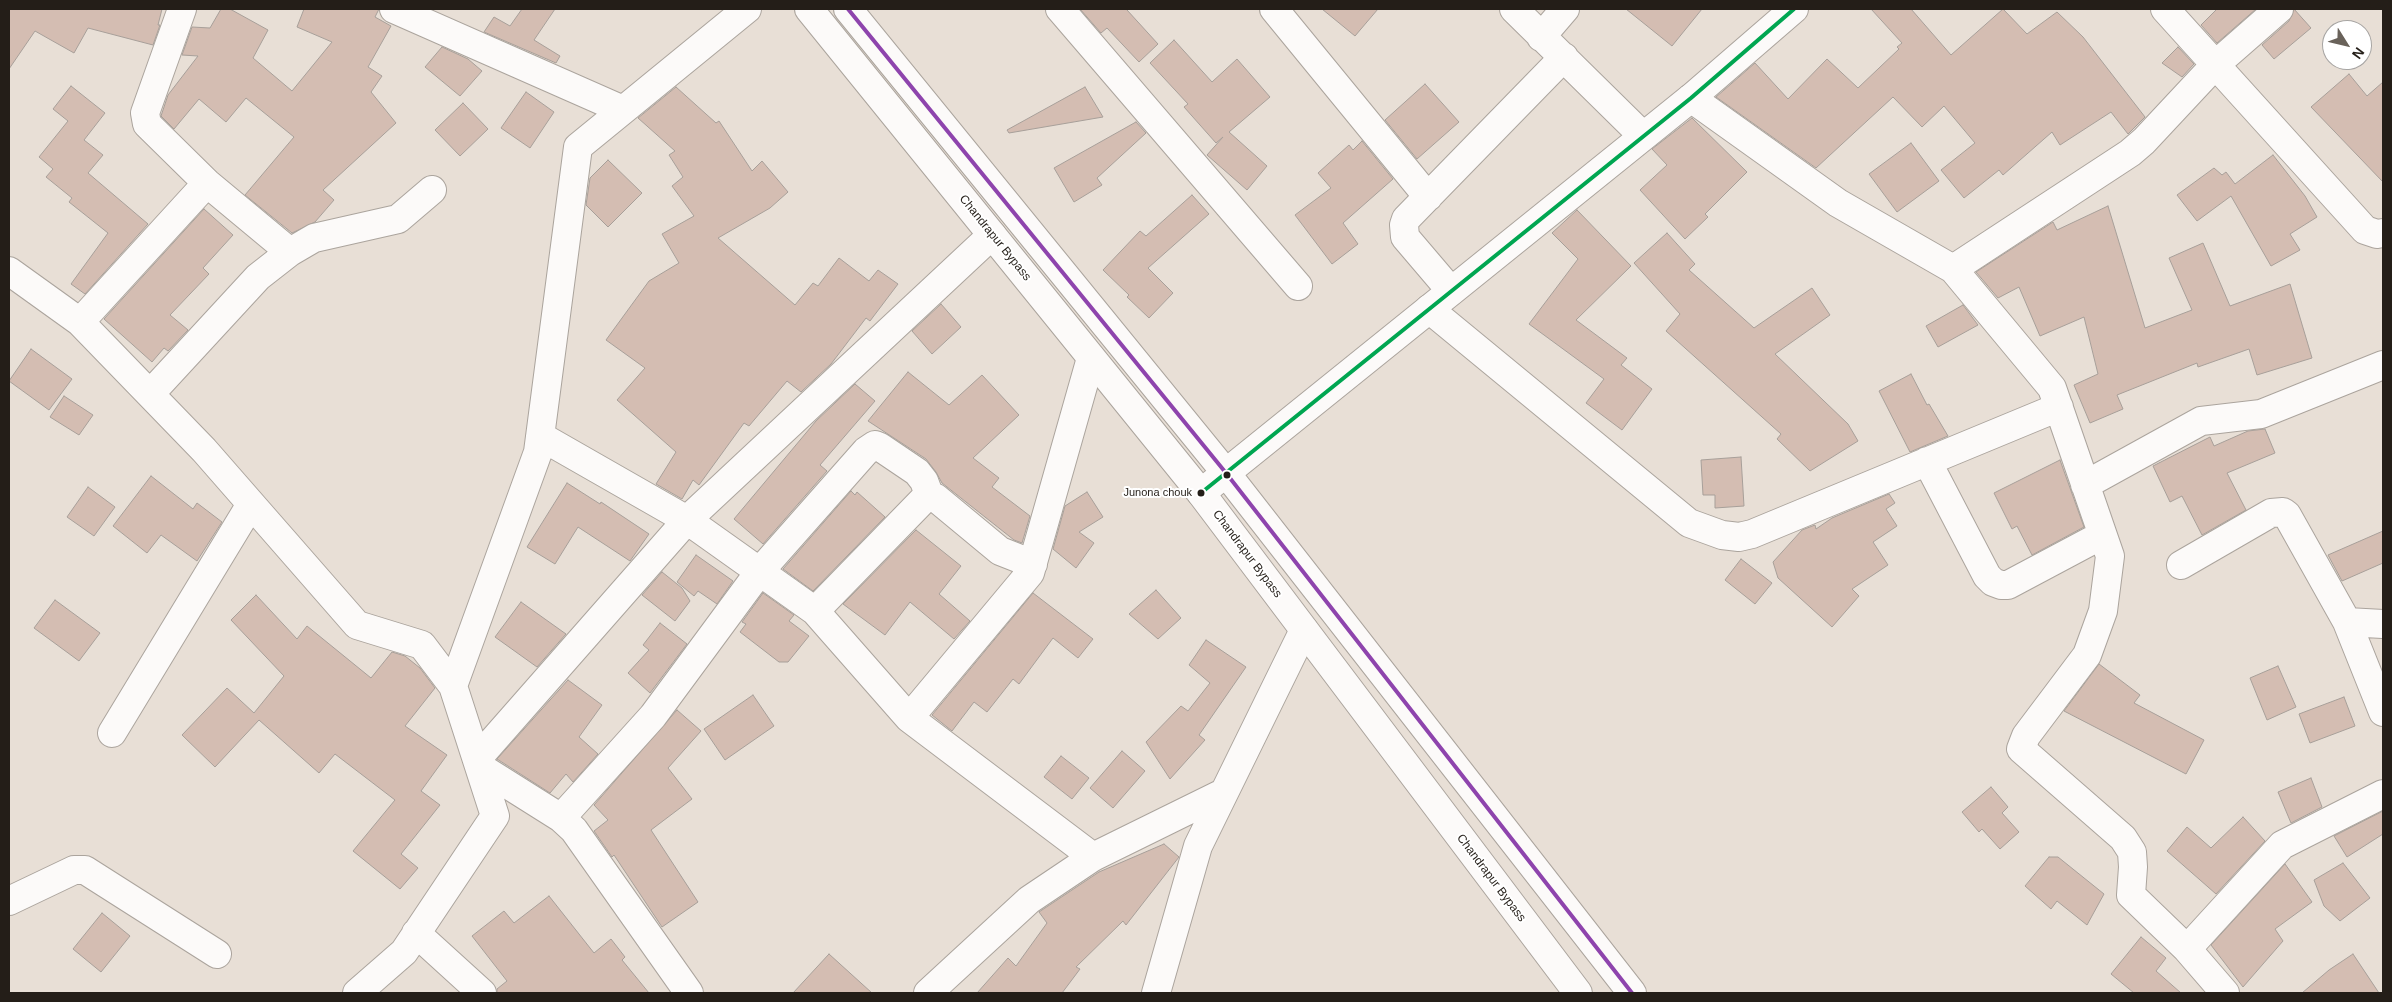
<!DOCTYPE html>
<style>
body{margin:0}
#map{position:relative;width:2392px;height:1002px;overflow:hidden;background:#e8dfd6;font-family:Helvetica,sans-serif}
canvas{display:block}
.frame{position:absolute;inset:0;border:10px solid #241e18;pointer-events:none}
.north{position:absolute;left:2322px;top:20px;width:50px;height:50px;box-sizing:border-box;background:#fff;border:1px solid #a7a5a3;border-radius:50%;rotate:126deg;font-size:14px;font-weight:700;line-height:20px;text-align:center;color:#241e18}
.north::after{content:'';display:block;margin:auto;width:18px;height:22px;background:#69625a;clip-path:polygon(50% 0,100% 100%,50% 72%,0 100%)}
</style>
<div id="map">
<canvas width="2392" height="1002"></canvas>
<div class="frame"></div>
<div class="north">N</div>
</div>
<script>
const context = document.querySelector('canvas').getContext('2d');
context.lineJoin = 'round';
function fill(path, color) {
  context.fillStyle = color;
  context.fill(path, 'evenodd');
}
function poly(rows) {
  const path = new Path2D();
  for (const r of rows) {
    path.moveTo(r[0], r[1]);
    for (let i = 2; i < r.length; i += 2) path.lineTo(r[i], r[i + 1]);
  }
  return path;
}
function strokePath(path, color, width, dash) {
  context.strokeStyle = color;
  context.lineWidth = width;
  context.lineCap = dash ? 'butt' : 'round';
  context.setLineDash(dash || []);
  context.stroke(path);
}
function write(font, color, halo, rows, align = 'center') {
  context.font = font + ' Helvetica,sans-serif';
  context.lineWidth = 4;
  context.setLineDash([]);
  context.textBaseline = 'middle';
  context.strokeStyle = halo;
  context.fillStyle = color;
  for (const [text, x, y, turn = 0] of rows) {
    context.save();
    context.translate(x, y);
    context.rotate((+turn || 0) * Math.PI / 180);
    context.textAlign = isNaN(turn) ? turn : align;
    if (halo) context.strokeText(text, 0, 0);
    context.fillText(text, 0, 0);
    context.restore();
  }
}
const building = poly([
 [9,9,162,9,158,25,160,25,153,45,88,28,74,53,35,31,9,69,9,9],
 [221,9,230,9,268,30,253,58,292,91,332,42,297,27,304,9,379,9,375,17,391,26,368,67,382,76,371,92,396,123,323,190,334,200,315,222,292,233,245,195,294,137,246,98,226,122,199,99,174,129,161,116,168,95,198,56,182,55,192,27,210,28,221,9],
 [522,9,555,9,534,40,560,56,556,63,484,32,494,17,510,26,522,9],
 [1080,9,1128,9,1127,10,1158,44,1139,62,1107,28,1101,33,1080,9],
 [1322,9,1378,9,1355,36,1322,9],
 [1626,9,1702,9,1672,46,1626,9],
 [1871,9,1911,9,1951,55,2003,9,2027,34,2057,12,2083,37,2145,117,2128,134,2111,112,2060,145,2052,132,2003,175,1999,170,1964,198,1941,170,1975,143,1944,106,1922,127,1893,97,1816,168,1716,97,1755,63,1788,99,1827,59,1858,88,1899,49,1897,47,1902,43,1871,9],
 [2217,9,2256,9,2217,43,2201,25,2217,9],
 [2294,9,2311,28,2274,59,2262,45,2289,21,2294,9],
 [1174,40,1212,82,1237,59,1270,97,1229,132,1267,166,1247,190,1207,155,1223,137,1216,143,1184,107,1188,104,1150,63,1174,40],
 [442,47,468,59,482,71,460,96,425,67,442,47],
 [2178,47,2194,64,2182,77,2162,63,2178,47],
 [2349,74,2367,96,2383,82,2383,182,2311,107,2349,74],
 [1425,84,1459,122,1417,159,1385,120,1425,84],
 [71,86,105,113,84,140,103,155,88,173,148,224,85,294,71,284,108,233,69,202,72,198,46,177,53,169,39,157,68,121,53,109,71,86],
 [676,87,716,123,719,121,752,171,762,161,788,192,770,208,718,238,795,305,813,283,818,286,839,258,869,281,878,270,898,284,870,321,866,318,831,364,801,392,787,381,749,426,744,423,699,485,693,480,682,499,656,484,676,452,617,400,645,368,606,340,649,281,679,263,662,234,694,216,672,186,683,177,669,155,675,151,638,118,676,87],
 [1085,87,1103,117,1009,133,1007,130,1085,87],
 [526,92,554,112,530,148,501,128,526,92],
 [463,103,488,129,460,156,435,130,463,103],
 [1692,118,1747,172,1705,214,1708,217,1685,239,1640,190,1667,165,1652,149,1692,118],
 [1136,122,1146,133,1097,178,1102,185,1074,202,1054,168,1136,122],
 [1362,141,1393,179,1343,223,1358,244,1332,264,1295,215,1331,188,1318,173,1349,145,1353,150,1362,141],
 [1911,143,1939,181,1897,212,1869,174,1911,143],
 [2273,155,2305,196,2317,217,2290,234,2300,250,2271,266,2231,196,2197,221,2177,195,2214,168,2222,175,2226,172,2235,184,2273,155],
 [608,160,642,193,608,227,586,205,590,178,608,160],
 [1192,195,1209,214,1148,268,1173,293,1149,318,1127,297,1129,295,1103,270,1140,231,1146,236,1192,195],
 [2108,206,2145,328,2192,310,2169,258,2203,243,2230,306,2290,284,2312,358,2257,375,2249,349,2198,367,2197,363,2117,395,2123,409,2090,423,2074,385,2098,374,2084,317,2040,336,2019,287,1998,298,1976,272,2053,222,2057,230,2108,206],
 [204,209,233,235,203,268,209,274,170,315,188,330,168,351,164,348,152,362,104,319,204,209],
 [1577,210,1631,266,1576,320,1627,358,1621,365,1652,389,1622,430,1586,403,1604,379,1529,324,1578,259,1552,233,1577,210],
 [1667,233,1695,264,1689,270,1754,328,1812,288,1830,315,1775,354,1848,424,1858,441,1810,471,1777,439,1781,434,1666,331,1680,314,1634,263,1667,233],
 [941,304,961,327,932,354,912,331,941,304],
 [1963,305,1978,325,1938,347,1926,326,1963,305],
 [31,349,72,379,49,410,9,381,31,349],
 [908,372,949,405,982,375,1019,415,973,458,999,478,992,487,1030,516,1022,543,1014,540,942,483,936,472,926,459,868,421,908,372],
 [1911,374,1927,405,1929,404,1948,436,1910,452,1879,391,1911,374],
 [855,384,875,401,820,465,827,471,763,544,734,519,816,421,855,384],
 [64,396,93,415,79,435,50,417,64,396],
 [2265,429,2275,453,2227,473,2246,510,2202,535,2182,496,2170,502,2153,466,2210,437,2214,446,2248,431,2265,429],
 [1741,457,1744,506,1715,508,1715,495,1703,495,1701,460,1741,457],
 [2060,460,2084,527,2032,555,2017,526,2012,529,1994,493,2060,460],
 [151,476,193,509,197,503,222,522,197,561,161,535,147,553,113,526,151,476],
 [567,483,600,504,601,502,649,534,630,561,578,527,555,564,527,547,567,483],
 [88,487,115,507,94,536,67,517,88,487],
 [851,491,855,495,857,492,885,517,813,591,783,569,851,491],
 [1087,492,1103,517,1079,532,1094,543,1076,568,1053,549,1065,506,1087,492],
 [1889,494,1895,503,1886,509,1897,526,1873,542,1888,565,1852,589,1859,596,1832,627,1778,578,1773,562,1802,530,1815,525,1816,529,1832,518,1889,494],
 [916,530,961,566,939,594,970,621,954,639,910,602,885,635,843,604,916,530],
 [2383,531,2383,563,2342,581,2328,555,2383,531],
 [696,555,733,581,717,604,698,591,694,596,677,582,696,555],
 [1741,559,1772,583,1755,604,1725,580,1741,559],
 [662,572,682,588,690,601,675,621,642,595,662,572],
 [1156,590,1181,618,1158,639,1129,614,1156,590],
 [763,593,794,615,789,621,809,636,788,662,779,662,740,632,746,624,742,622,763,593],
 [1033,593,1093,639,1078,658,1053,638,1019,684,1013,679,987,712,974,702,952,731,932,715,1033,593],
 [256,595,297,639,307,626,371,678,392,652,405,656,420,668,435,688,405,726,447,755,421,791,440,805,401,854,418,868,400,889,353,851,395,800,335,754,319,773,259,720,215,767,182,735,227,688,254,713,284,676,231,620,256,595],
 [55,600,100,633,79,661,34,628,55,600],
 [521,602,566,634,537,667,495,637,521,602],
 [660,623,687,644,650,693,628,673,649,650,643,645,660,623],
 [1206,640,1246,667,1199,735,1205,740,1170,779,1146,742,1181,706,1188,711,1210,683,1189,665,1206,640],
 [2099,664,2140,695,2134,703,2204,740,2186,774,2064,711,2099,664],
 [2278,666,2296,707,2267,720,2250,678,2278,666],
 [568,680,602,705,579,737,598,754,573,782,566,774,550,793,497,759,568,680],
 [753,695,774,726,725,760,704,729,753,695],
 [2344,697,2355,726,2310,743,2299,714,2344,697],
 [677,710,701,731,668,768,692,799,651,830,698,902,662,927,614,855,612,857,594,831,608,820,594,805,677,710],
 [1122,751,1145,771,1113,808,1090,788,1122,751],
 [1061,756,1089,778,1072,799,1044,777,1061,756],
 [2311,778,2322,807,2291,823,2278,792,2311,778],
 [1991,787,2008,807,2002,813,2019,832,2000,849,1982,829,1979,832,1962,812,1991,787],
 [2383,811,2383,834,2347,857,2334,836,2383,811],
 [2243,817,2265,841,2216,894,2167,851,2187,827,2211,848,2243,817],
 [1164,844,1179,857,1126,925,1123,921,1076,967,1080,969,1062,993,977,993,1008,958,1016,966,1047,923,1039,912,1099,872,1164,844],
 [2049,857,2058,857,2104,894,2087,925,2057,901,2051,909,2025,886,2049,857],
 [2343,863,2370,898,2340,921,2324,906,2314,880,2343,863],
 [2285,864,2312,902,2275,929,2283,941,2243,987,2211,945,2285,864],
 [549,896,594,953,611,939,625,957,622,960,649,993,497,993,497,989,507,981,472,936,504,911,514,923,549,896],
 [102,913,130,936,101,972,73,949,102,913],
 [2141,937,2166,958,2156,971,2181,993,2134,993,2111,974,2141,937],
 [829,954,872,993,793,993,829,954],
 [2353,954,2379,993,2302,993,2329,970,2353,954]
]);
fill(building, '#d4bdb2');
strokePath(building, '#a79f99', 1);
const street = poly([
 [182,9,145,113,147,124,207,183,290,252],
 [394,9,623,110],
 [1060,9,1298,286],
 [1274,9,1428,197],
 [1514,9,1643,136],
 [2165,9,2365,230,2377,234,2383,233],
 [1541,37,1565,9],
 [1691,98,1838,203,1953,269,2052,388,2110,556,2103,611,2087,655,2026,736,2021,749,2123,838,2132,852,2133,867,2131,895,2187,949,2225,993],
 [1953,269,2130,153,2144,141,2215,65,2279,9],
 [9,271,80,322,204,450,357,625,422,645,453,686],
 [1451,291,1405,237,1404,225,1406,219,1564,57],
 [1429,309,1689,523,1722,535,1739,537,1752,534,2059,407],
 [80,322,207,183],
 [150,394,258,277,290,252,314,238,398,219,432,190],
 [540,436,687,520,815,611,909,718,1093,857],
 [1927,461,1987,576,1993,582,2001,585,2008,585,2102,535],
 [2085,485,2201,421,2261,414,2383,365],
 [2181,565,2271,513,2283,512,2287,515,2347,622],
 [815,611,925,498,936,498,1000,551,1033,564],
 [2383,624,2347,622,2383,712],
 [909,718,1030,573,1091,358],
 [112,733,251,504],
 [477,759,687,520,992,235],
 [480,767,561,818,574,830,689,993],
 [561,818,653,716,760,571,866,451,875,445,880,447,917,472,924,481,930,497],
 [9,901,74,870,85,870,217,954],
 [416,933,482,993],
 [2187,949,2282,845,2383,794],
 [357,993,404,952,495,816,453,686,538,452,578,147,747,9],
 [928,993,1029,900,1093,857,1223,793],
 [1156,993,1198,846,1304,630]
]);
const secondary = poly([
 [1201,493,1691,98,1794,9]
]);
const highway = poly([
 [809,9,1201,493,1578,993],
 [848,9,1226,473,1632,993]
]);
strokePath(street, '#aba49d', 30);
strokePath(secondary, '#aba49d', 30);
strokePath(highway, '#aba49d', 30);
strokePath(street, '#fcfaf9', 28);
strokePath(secondary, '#fcfaf9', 28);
strokePath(highway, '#fcfaf9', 28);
strokePath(poly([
 [848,9,1226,473,1632,993]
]), '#8e44ad', 4);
strokePath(poly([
 [1201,493,1691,98,1794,9]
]), '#00a651', 4);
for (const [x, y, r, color] of [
 [1227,475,4.5,"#241e18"],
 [1201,493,4.5,"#241e18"]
]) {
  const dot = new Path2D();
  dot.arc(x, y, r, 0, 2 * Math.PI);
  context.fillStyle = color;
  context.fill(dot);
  strokePath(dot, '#fff', 2);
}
write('11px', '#241e18', '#fff', [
 ["Junona chouk",1192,493]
], 'right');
write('12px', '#241e18', '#fff', [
 ["Chandrapur Bypass",995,238,51],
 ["Chandrapur Bypass",1247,554,53],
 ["Chandrapur Bypass",1491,878,53]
]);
</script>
